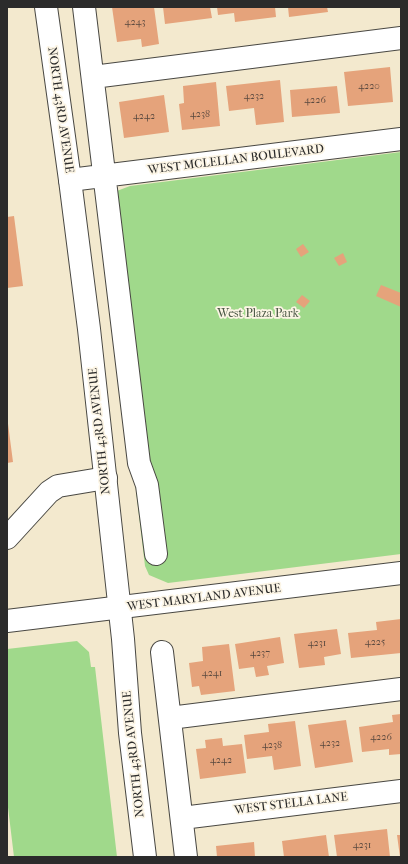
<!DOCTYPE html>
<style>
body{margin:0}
#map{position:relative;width:408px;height:864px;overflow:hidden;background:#f3e9ce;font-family:"IM FELL French Canon",serif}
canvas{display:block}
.frame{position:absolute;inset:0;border:8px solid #2b2b2b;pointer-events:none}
</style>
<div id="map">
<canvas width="408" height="864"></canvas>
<div class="frame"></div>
</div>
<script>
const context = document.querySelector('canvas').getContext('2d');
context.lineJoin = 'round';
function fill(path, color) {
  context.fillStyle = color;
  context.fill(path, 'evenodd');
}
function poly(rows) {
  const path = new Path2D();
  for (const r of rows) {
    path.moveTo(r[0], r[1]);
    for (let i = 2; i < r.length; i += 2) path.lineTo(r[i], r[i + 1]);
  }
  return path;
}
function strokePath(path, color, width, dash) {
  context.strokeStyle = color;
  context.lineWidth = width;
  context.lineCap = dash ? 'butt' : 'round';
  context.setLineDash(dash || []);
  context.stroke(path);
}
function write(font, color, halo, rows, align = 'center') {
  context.font = font + ' "IM FELL French Canon",serif';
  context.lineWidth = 3.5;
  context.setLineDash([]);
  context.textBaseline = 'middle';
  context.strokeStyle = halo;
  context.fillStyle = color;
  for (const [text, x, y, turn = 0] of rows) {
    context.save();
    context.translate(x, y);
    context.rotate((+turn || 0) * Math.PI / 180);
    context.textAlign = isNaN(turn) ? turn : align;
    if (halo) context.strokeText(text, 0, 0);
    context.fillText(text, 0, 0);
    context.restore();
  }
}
fill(poly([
 [401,152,401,554,168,583,149,575,145,566,101,197,130,186],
 [77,641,89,652,91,667,95,667,117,857,14,857,7,799,7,649]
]), '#a0d98b');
fill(poly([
 [112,7,154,7,159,44,142,47,141,39,117,42],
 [163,7,210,7,212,18,165,24],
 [217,7,275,7,276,17,235,22,234,13,218,15],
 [288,7,327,7,328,12,289,17],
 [390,67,393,102,348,106,344,72],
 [280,80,284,122,256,125,254,108,229,111,226,86],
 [216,82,220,126,182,130,179,104,184,103,183,86],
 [337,86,340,113,292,117,290,90],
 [164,95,169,132,124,138,119,102],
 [14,216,23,286,7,288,7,217],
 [303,244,309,252,301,257,296,249],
 [343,253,347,262,339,266,334,258],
 [381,285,401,293,401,307,376,296],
 [302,295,310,301,304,308,296,302],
 [7,416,13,462,7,463],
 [401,619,401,653,351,658,348,633,377,630,376,622],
 [337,629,341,654,324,657,325,665,299,668,294,634],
 [280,637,284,663,267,666,269,675,256,677,254,667,239,669,235,644],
 [229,644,235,691,201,695,199,686,192,687,189,663,203,661,202,647],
 [401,714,401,754,389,755,389,749,362,752,359,727,393,722,392,715],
 [346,720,353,762,315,768,308,725],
 [295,721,301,766,274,770,272,756,247,759,244,735,269,732,268,724],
 [222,738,223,746,242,744,246,773,200,779,196,749,206,748,205,740],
 [387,829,390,857,337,857,334,835],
 [326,835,329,857,284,857,282,841],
 [397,835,401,835,401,857,400,857],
 [254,842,255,857,217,857,216,846]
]), '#e5a37b');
const minor = poly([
 [84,7,139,463,147,485,156,554],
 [93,77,401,38],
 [70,180,401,139],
 [7,538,49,492,58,486,106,478],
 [7,621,401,573],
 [162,652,186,857],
 [170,718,401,689],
 [182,818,401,791]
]);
const major = poly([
 [46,7,70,180,89,329,123,639,130,733,145,857]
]);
strokePath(minor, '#494843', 24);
strokePath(major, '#494843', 24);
strokePath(minor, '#fff', 22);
strokePath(major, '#fff', 22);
write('10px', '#5a493f', null, [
 ["4243",135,23],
 ["4220",369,87],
 ["4232",254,97],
 ["4226",315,101],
 ["4238",200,115],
 ["4242",144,117],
 ["4225",375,643],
 ["4231",317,644],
 ["4237",260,654],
 ["4241",212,674],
 ["4226",381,738],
 ["4232",330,744],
 ["4238",272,746],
 ["4242",221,761],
 ["4231",362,846]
]);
write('12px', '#2b2b2b', '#fcf5e5', [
 ["NORTH 43RD AVENUE",60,110,82],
 ["WEST MCLELLAN BOULEVARD",236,160,-7],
 ["NORTH 43RD AVENUE",100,431,-96],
 ["WEST MARYLAND AVENUE",204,598,-7],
 ["NORTH 43RD AVENUE",134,754,-96],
 ["WEST STELLA LANE",291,804,-7]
]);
write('12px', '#485643', '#fcf5e5', [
 ["West Plaza Park",258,314]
]);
</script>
